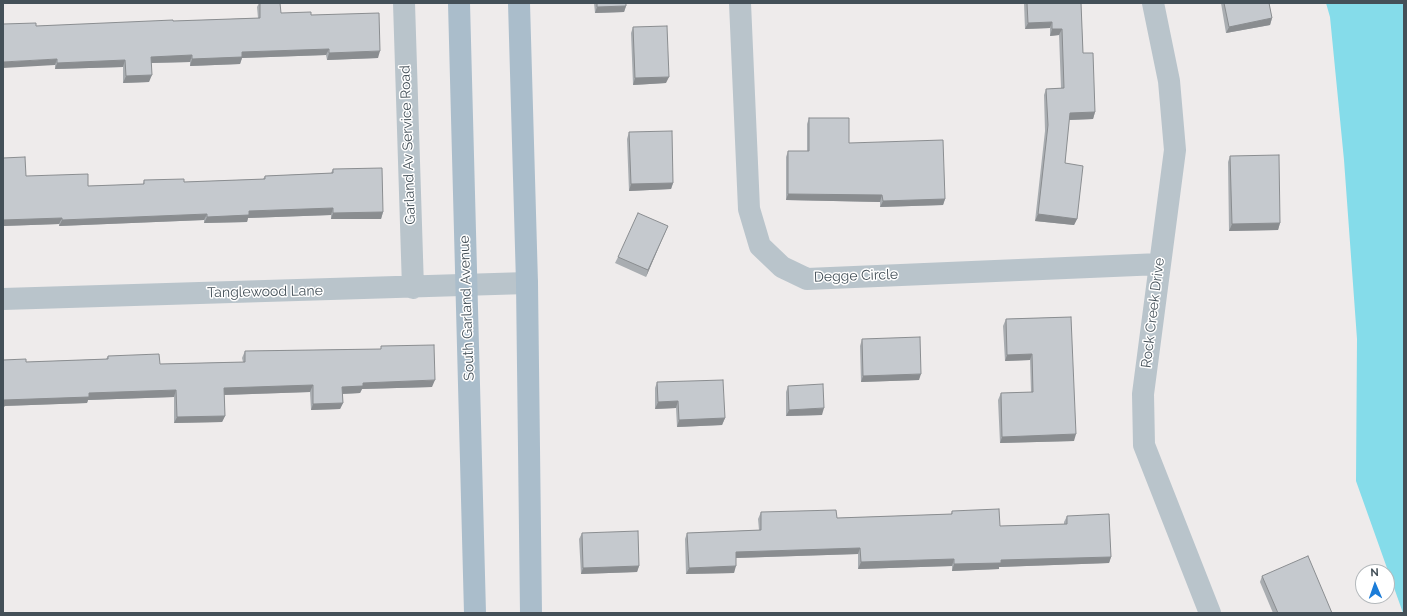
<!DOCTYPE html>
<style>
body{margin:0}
#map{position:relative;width:1407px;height:616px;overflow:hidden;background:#eeebeb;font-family:Raleway,sans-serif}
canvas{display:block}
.frame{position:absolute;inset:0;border:4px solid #445058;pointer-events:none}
.north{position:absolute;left:1355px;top:564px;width:40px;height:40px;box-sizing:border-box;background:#fff;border:1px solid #b4b9bc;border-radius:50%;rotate:358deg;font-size:11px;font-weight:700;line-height:16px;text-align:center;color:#445058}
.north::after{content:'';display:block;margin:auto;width:14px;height:18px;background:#1b7cd8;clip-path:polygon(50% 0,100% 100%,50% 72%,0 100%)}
</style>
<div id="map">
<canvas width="1407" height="616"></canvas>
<div class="frame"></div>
<div class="north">N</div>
</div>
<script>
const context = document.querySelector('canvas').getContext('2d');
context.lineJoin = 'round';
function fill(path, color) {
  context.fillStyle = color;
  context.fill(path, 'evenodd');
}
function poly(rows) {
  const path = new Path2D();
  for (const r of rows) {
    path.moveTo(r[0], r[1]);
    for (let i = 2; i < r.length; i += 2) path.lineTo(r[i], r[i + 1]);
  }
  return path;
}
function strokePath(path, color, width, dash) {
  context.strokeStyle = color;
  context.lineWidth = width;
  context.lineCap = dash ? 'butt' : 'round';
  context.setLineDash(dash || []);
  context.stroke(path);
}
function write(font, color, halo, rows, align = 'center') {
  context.font = font + ' Raleway,sans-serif';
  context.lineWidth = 3;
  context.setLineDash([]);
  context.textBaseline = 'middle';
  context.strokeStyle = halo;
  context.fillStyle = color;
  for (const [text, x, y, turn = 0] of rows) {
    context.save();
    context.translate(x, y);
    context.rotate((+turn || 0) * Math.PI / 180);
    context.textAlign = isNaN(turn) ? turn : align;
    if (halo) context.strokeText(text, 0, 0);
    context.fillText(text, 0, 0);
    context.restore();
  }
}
fill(poly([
 [1326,3,1404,3,1404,613,1403,613,1356,481,1357,339,1344,160,1330,17]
]), '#85dcea');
strokePath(poly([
 [404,3,413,288],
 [740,3,749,209,760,246,782,267,807,279,1160,264],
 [1153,3,1169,81,1175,150,1143,394,1144,445,1210,613],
 [3,299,527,283]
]), '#b9c4cb', 22);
strokePath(poly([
 [459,3,475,613],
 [519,3,527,283,531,613]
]), '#aabdcb', 22);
fill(poly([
 [259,3,281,13,311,15,378,58,327,60,326,55,242,58,240,64,190,66,190,62,151,63,149,82,123,83,123,67,55,69,55,65,36,26,258,18,257,7],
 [594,3,626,3,626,6,624,12,595,13],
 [1024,3,1081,3,1083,53,1095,112,1093,119,1069,120,1065,163,1077,219,1074,225,1035,221,1045,131,1044,95,1046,89,1061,88,1059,35,1050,36,1050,28,1025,29],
 [1221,3,1269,3,1272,18,1270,25,1226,33],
 [633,27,666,83,633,85,631,33],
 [809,118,849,143,945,199,943,205,880,207,880,202,786,200,786,157,788,151,807,151,807,124],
 [629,132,673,183,671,189,629,191,627,139],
 [1230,156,1280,223,1278,230,1229,231,1228,162],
 [3,158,26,176,88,186,143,184,144,180,184,182,263,179,265,176,331,173,333,169,383,212,381,219,331,219,331,215,248,218,247,222,204,223,204,220,59,226,59,224,3,226],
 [668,226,646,277,615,263,618,257],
 [1071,317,1074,441,1000,443,998,400,1001,393,1031,392,1030,360,1005,361,1003,326,1006,319],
 [862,339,919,380,861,382,860,346],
 [381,346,432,387,362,389,360,393,343,394,343,403,340,409,311,410,310,392,224,395,225,416,222,422,174,423,174,397,88,400,87,403,4,406,3,411,3,360,26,362,106,359,108,356,160,364,243,362,242,358,245,351,381,349],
 [657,382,725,418,722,425,677,427,676,408,655,409,655,388],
 [788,386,822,415,786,416,786,392],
 [952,511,1000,526,1064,524,1064,522,1067,516,1111,557,1109,563,999,567,999,569,952,571,952,566,858,569,858,554,736,558,734,573,686,574,685,539,687,533,759,530,758,519,761,512,837,518,951,514],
 [582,533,639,566,637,572,581,574,579,539],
 [1262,576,1332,613,1273,613,1260,582]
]), '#a9adb1');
fill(poly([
 [626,6,624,12,595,13,597,7],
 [1272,18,1270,25,1226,33,1229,27],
 [1052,22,1050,28,1025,29,1028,23],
 [1052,29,1062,29,1059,35,1050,36],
 [329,49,326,55,242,58,240,64,190,66,192,59,242,52],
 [380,51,378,58,327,60,329,53],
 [192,55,190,62,149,63,151,57],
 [57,59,55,65,3,68,3,62],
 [125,60,123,67,55,69,57,63],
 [152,75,149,82,123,83,126,76],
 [669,77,666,83,633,85,635,78],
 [1095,112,1093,119,1068,120,1070,113],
 [673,183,671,189,629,191,631,184],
 [788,194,882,195,880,202,786,200],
 [945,199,943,205,880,207,883,201],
 [333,208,331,215,248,218,247,222,204,223,207,217,249,211],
 [383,212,381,219,331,219,333,213],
 [207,214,204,220,59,226,62,220],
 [1038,214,1077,219,1074,225,1035,221],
 [62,218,59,224,3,226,3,220],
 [1280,223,1278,230,1229,231,1232,224],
 [668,226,665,232,646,277,648,270],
 [1032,354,1030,360,1005,361,1007,355],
 [921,374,919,380,861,382,863,376],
 [435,380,432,387,362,389,360,393,340,394,342,387,363,383],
 [313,385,310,392,222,395,224,388],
 [176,390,174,397,88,400,87,403,3,406,4,400,89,393],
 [678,401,676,408,655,409,658,402],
 [343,403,340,409,311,410,313,404],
 [824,408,822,415,786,416,789,410],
 [225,416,222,422,174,423,177,417],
 [725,418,722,425,677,427,679,420],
 [1076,434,1074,441,1000,443,1002,437],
 [860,548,858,554,734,558,736,552],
 [1111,557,1109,563,999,567,999,569,952,571,954,564,1001,560],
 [954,559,952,566,858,569,861,562],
 [639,566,637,572,581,574,583,568],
 [736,566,734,573,686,574,689,568]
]), '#8a8d90');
const building = poly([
 [260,3,280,3,281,13,311,12,311,15,379,13,380,51,329,53,329,49,242,52,242,57,192,59,192,55,151,57,152,75,126,76,125,60,57,63,57,59,3,62,3,24,36,23,36,26,173,20,173,21,260,18,260,3],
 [597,3,626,3,626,6,597,7,597,3],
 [1027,3,1081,3,1083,53,1093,53,1095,112,1070,113,1065,163,1083,166,1077,219,1038,214,1048,125,1046,89,1064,88,1062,29,1052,29,1052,22,1028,23,1027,3],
 [1224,3,1269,3,1272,18,1229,27,1224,3],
 [667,26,669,77,635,78,633,27,667,26],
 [809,118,849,118,849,143,943,140,945,199,883,201,882,195,788,194,788,151,809,151,809,118],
 [672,131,673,183,631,184,629,132,672,131],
 [1279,155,1280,223,1232,224,1230,156,1279,155],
 [25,157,26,176,88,174,88,186,144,184,144,180,184,179,184,182,265,179,265,176,333,173,333,169,382,168,383,212,333,213,333,208,249,211,249,215,207,217,207,214,62,220,62,218,3,220,3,158,25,157],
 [638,213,668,226,648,270,618,257,638,213],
 [1071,317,1076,434,1002,437,1001,393,1033,392,1032,354,1007,355,1006,319,1071,317],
 [920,337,921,374,863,376,862,339,920,337],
 [434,345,435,380,363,383,363,386,342,387,343,403,313,404,313,385,224,388,225,416,177,417,176,390,89,393,89,397,4,400,4,407,3,407,3,360,26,359,26,362,108,359,108,356,159,354,160,364,245,362,245,351,381,349,381,346,434,345],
 [723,380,725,418,679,420,678,401,658,402,657,382,723,380],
 [823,384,824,408,789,410,788,386,823,384],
 [999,509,1000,526,1067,524,1067,516,1109,514,1111,557,1001,560,1001,563,954,564,954,559,861,562,860,548,736,552,736,566,689,568,687,533,761,530,761,512,836,510,837,518,952,514,952,511,999,509],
 [638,531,639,566,583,568,582,533,638,531],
 [1308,556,1332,613,1278,613,1262,576,1308,556]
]);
fill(building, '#c5c9ce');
strokePath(building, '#8a8d90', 1);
write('14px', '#445058', '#fff', [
 ["Garland Av Service Road",408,145,-92],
 ["Degge Circle",856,276,-2],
 ["Tanglewood Lane",265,292,-1],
 ["South Garland Avenue",467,308,-92],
 ["Rock Creek Drive",1153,313,-83]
]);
</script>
